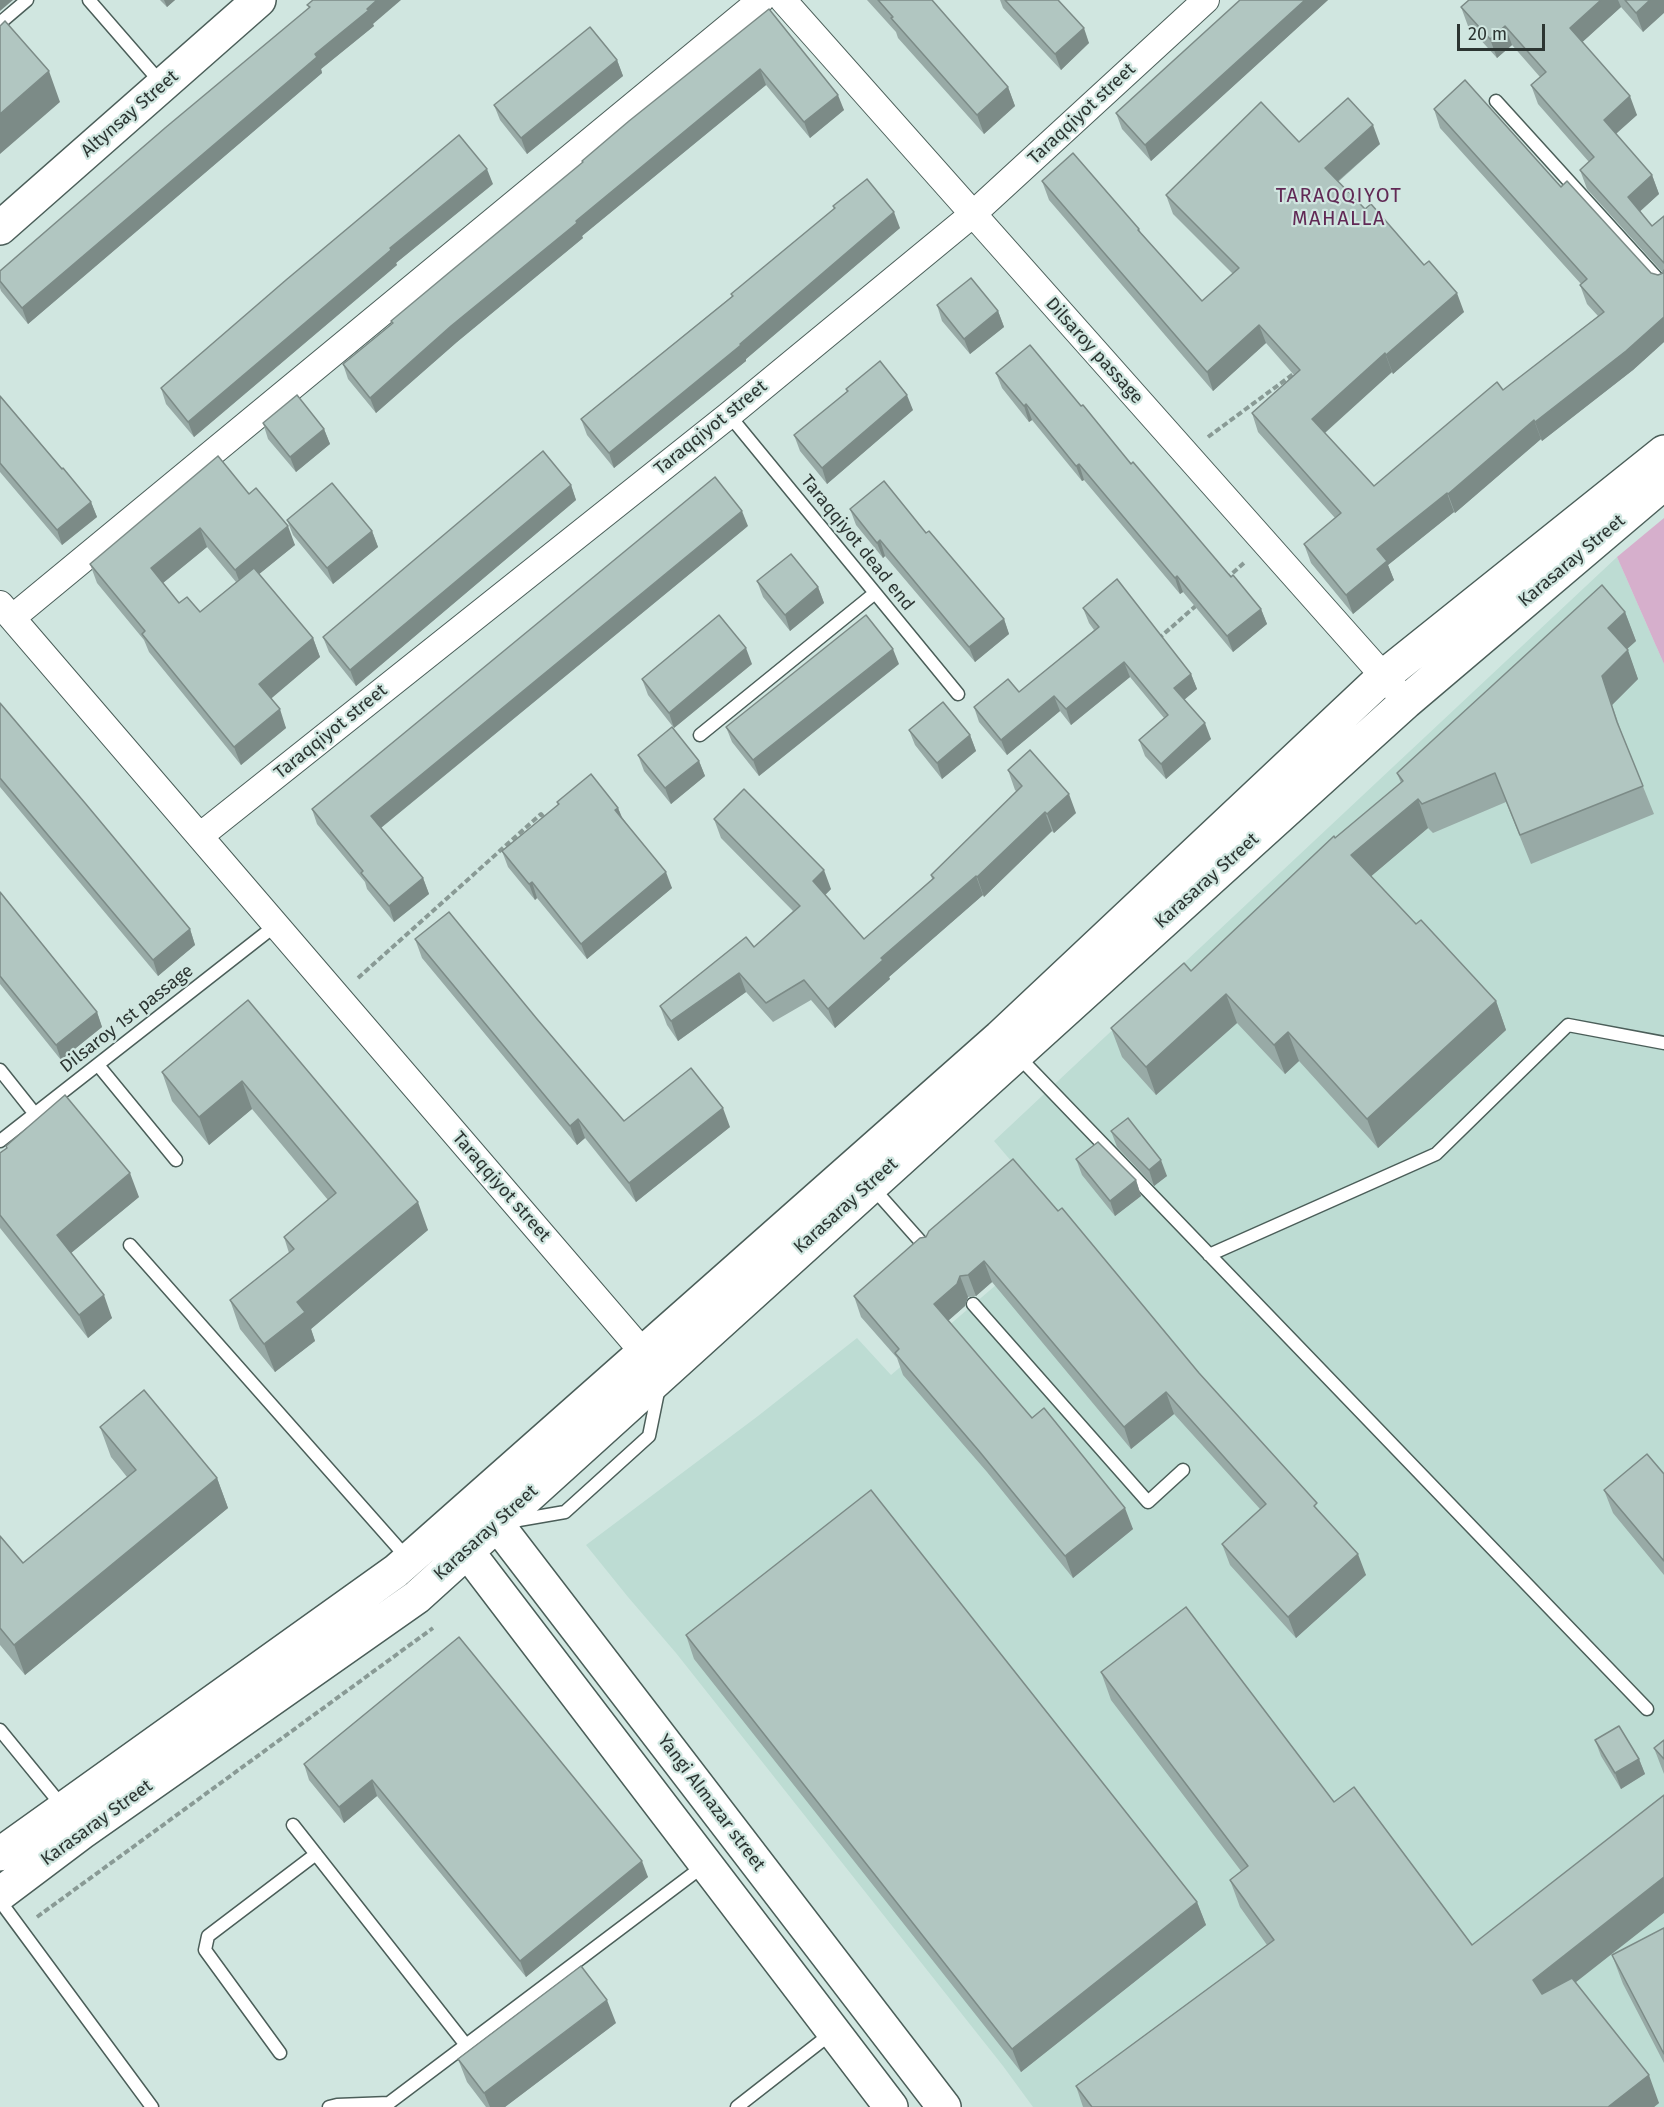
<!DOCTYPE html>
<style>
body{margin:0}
#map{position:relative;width:1664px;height:2107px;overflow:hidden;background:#d0e6e0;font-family:"Fira Sans",sans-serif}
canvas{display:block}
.scale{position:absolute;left:1457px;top:24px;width:88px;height:27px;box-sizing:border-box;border:3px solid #2c3532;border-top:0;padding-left:8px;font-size:18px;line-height:21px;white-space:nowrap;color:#2c3532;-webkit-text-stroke:4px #d0e6e0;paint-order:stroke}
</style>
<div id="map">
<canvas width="1664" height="2107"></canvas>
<div class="scale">20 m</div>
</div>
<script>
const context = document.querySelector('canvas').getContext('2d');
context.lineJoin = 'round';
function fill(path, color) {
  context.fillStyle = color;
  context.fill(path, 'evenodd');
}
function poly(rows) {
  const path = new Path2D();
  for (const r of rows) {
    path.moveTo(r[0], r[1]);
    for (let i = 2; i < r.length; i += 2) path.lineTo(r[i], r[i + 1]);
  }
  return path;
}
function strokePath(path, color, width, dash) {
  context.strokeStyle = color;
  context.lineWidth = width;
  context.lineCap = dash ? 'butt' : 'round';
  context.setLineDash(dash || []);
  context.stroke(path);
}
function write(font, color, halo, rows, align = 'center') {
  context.font = font + ' "Fira Sans",sans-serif';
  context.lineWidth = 4.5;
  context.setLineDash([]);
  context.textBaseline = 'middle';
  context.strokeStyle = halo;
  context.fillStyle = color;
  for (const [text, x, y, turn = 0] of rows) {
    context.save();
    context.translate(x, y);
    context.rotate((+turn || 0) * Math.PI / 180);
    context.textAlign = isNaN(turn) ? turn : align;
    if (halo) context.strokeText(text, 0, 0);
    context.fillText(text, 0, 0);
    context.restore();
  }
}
fill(poly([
 [1617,557,1664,664,1664,2107,1033,2107,1003,2066,676,1653,628,1597,586,1545,758,1416,857,1338,891,1375,1066,1225,994,1141]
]), '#bddcd3');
fill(poly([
 [1664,518,1664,664,1617,557]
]), '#d6afcc');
const lane = poly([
 [89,0,162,84],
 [0,23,27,0],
 [1496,101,1664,286],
 [729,415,958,694],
 [700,735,875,593],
 [1017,1055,1647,1709],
 [98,1065,176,1160],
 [0,1070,35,1114],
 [0,1141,276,925],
 [873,1188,929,1251],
 [130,1245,408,1559],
 [1209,1255,1436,1154,1568,1025,1664,1043],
 [973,1304,1148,1502,1183,1470],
 [513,1521,565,1512,649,1436,659,1387],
 [0,1730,63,1807],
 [293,1825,466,2045],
 [0,1901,152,2107],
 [280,2053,205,1950,208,1936,316,1854],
 [329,2107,337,2105,389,2103,706,1864],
 [737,2107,833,2032]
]);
const street = poly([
 [783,0,1396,690],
 [0,604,655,1366],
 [12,618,761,0],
 [200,836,729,415,973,214,1206,0]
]);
const secondary = poly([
 [0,228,259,0],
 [483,1506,944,2107],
 [454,1534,891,2107],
 [0,1854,396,1571,1000,1037,1384,676,1664,452],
 [0,1894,81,1833,417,1597,1406,702,1664,483]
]);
strokePath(lane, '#4b5e59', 15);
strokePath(street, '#4b5e59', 28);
strokePath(secondary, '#4b5e59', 36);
strokePath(poly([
 [1208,437,1296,372],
 [1226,579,1245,562],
 [1158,639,1198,604],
 [358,978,541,814,545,819],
 [37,1917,433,1628]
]), '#899a95', 4, [6, 3]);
strokePath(lane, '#fff', 12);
strokePath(street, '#fff', 26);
strokePath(secondary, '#fff', 33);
fill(poly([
 [160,0,175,0,167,7],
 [867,0,932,0,1008,87,1015,106,984,134,898,38,896,32],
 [1000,0,1058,0,1089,43,1061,70,1003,8],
 [1240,0,1328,0,1151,161,1122,129,1116,113],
 [1469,0,1664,0,1643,32,1621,7,1582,42,1637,115,1616,134,1652,175,1659,194,1640,211,1652,226,1664,216,1664,342,1633,370,1542,441,1541,439,1455,513,1454,512,1388,565,1394,580,1353,614,1311,563,1304,544,1335,518,1258,432,1252,413,1294,375,1266,343,1213,391,1049,200,1042,181,1139,229,1141,233,1202,301,1233,274,1173,214,1166,195,1299,142,1380,144,1338,182,1464,312,1393,374,1392,372,1325,433,1374,486,1503,390,1598,316,1587,304,1580,285,1581,284,1440,128,1434,109,1561,187,1651,273,1658,275,1663,273,1587,189,1580,170,1589,162,1538,104,1531,85,1540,77,1512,45,1497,58,1468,26,1461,7],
 [307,5,373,24,374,26,321,69,322,73,28,324,1,291,0,288,0,271,309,8],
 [769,9,844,110,810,138,766,85,582,236,583,238,457,342,376,413,348,379,343,364,392,324,391,321,583,163,582,161],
 [617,60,623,76,527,154,500,120,494,105],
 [493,184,396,263,397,265,194,437,166,404,161,388],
 [833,206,900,228,746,359,746,361,614,468,587,435,581,419,732,296,731,294,834,209],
 [937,305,998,311,1004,327,970,354,942,321],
 [996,373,1081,406,1231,577,1261,609,1267,624,1233,652,1183,592,1180,594,1084,480,1082,481,1032,420,1029,422,1002,388],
 [846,389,913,410,827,484,800,451,794,435,847,392],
 [0,396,91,502,97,517,62,545,0,472],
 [263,423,324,429,330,444,296,472,268,439],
 [571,485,576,500,356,686,329,652,323,637],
 [249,494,295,545,259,574,313,638,320,657,271,698,286,728,241,765,149,652,144,640,97,583,90,564],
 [207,547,236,582,200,612,179,603,163,583],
 [850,509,1004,619,1009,634,975,662,885,556,883,558,856,525],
 [287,520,372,531,378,547,333,584,293,535],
 [748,526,381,828,423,878,429,894,394,922,367,889,365,882,317,824,312,809],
 [757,581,818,587,824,603,790,631,763,597],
 [1083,608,1191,674,1197,689,1184,700,1211,739,1166,779,1145,756,1139,740,1164,718,1130,677,1071,725,1060,711,1007,755,979,722,974,707,1019,692,1094,630,1089,623],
 [1625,612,1636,641,1627,649,1638,679,1612,705,1622,734,1654,814,1531,864,1506,802,1433,833,1428,828,1371,876,1416,924,1496,1001,1506,1030,1378,1148,1299,1061,1285,1074,1237,1023,1156,1095,1122,1057,1111,1028,1191,971,1335,838,1401,783,1397,773],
 [752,664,674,728,648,695,642,679],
 [899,664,759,776,732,742,726,727],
 [0,703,190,929,195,945,158,976,0,787],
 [909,730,970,735,976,751,942,779,915,745],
 [638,755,699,761,705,776,671,804,644,771],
 [1008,770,1076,813,1054,833,1052,831,984,897,983,895,889,977,890,979,835,1028,811,1000,773,1022,746,992,678,1041,667,1025,660,1006,754,947,793,911,721,838,714,819,831,889,825,895,864,939,932,879,931,875,1017,792,1015,790],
 [557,802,618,808,622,817,672,888,587,959,537,898,535,900,508,867,502,851,558,805],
 [0,892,97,1012,102,1027,61,1060,0,984],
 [415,939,537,1019,624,1121,730,1127,636,1202,585,1138,577,1145,422,958],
 [248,1000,428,1230,311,1329,315,1341,275,1372,240,1329,230,1300,289,1253,284,1237,328,1200,252,1109,209,1145,172,1101,162,1072],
 [1111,1131,1167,1176,1154,1186,1117,1147],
 [6,1146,139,1197,71,1253,112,1318,88,1338,0,1228,0,1153,7,1148],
 [1076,1159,1136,1180,1141,1196,1115,1216,1082,1175],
 [929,1231,1199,1373,1320,1512,1366,1575,1296,1638,1230,1565,1222,1544,1260,1509,1174,1414,1131,1449,992,1282,976,1296,968,1297,965,1306,948,1321,1032,1418,1133,1529,1073,1578,987,1472,903,1375,897,1358,861,1317,854,1296,926,1237],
 [100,1427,217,1478,228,1508,25,1675,0,1645,0,1536,23,1563,127,1477,111,1457],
 [1664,1474,1664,1575,1613,1513,1604,1490],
 [686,1635,1197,1902,1206,1925,1021,2072,694,1659],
 [459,1637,648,1877,526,1977,377,1796,344,1823,309,1780,304,1764],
 [1101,1672,1334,1802,1472,1945,1576,1982,1659,2103,1654,2107,1083,2107,1076,2086,1267,1945,1240,1907,1230,1880,1241,1871,1111,1700],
 [1595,1740,1639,1759,1645,1774,1621,1789,1601,1756],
 [1664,1740,1664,1774,1654,1748],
 [1664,1928,1664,2063,1623,1984,1612,1955],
 [616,2023,505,2107,486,2107,467,2082,458,2059]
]), '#98aaa6');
fill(poly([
 [0,0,13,0,0,11],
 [164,0,175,0,167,7],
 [377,0,401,0,373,24,374,26,321,69,322,73,28,324,22,308],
 [1305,0,1328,0,1151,161,1145,145],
 [1601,0,1618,0,1621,7,1577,47,1570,28],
 [1650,0,1664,0,1664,13,1643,32,1636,13],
 [1505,26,1512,45,1497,58,1490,39],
 [1084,28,1089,43,1061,70,1055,54],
 [617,60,623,76,527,154,521,138],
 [760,69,766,85,582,236,583,238,457,342,376,413,370,398,451,326,576,221],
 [49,71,60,102,0,154,0,114],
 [1008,87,1015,106,984,134,977,115],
 [838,95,844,110,810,138,804,122],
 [1630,96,1637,115,1611,138,1604,120],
 [1373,125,1380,144,1331,187,1325,168],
 [487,169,493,184,396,263,397,265,194,437,188,422,390,248],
 [1652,175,1659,194,1635,216,1628,197],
 [894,212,900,228,746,359,746,361,614,468,609,453,740,344],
 [1457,293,1464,312,1393,374,1386,355],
 [998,311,1004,327,970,354,964,339],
 [1664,317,1664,342,1633,370,1542,441,1535,422],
 [1259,325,1266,343,1213,391,1207,372],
 [1385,353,1392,372,1319,438,1312,419],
 [907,395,913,410,827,484,822,468],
 [1026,404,1032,420,1029,422,1024,406],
 [1534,420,1541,439,1455,513,1448,494],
 [324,429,330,444,296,472,290,457],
 [1079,464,1084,480,1082,481,1076,466],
 [571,485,576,500,356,686,350,670],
 [1447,493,1454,512,1388,565,1394,580,1353,614,1346,595,1377,549],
 [91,502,97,517,62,545,57,530],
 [742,511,748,526,377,831,371,816],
 [288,526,295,545,242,588,235,570],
 [200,528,207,547,158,587,151,568],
 [372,531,378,547,333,584,327,568],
 [880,540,885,556,883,558,877,543],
 [1177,576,1183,592,1180,594,1175,578],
 [818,587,824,603,790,631,785,615],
 [1261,609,1267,624,1233,652,1227,636],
 [1625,612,1636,641,1618,657,1608,628],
 [1004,619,1009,634,975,662,969,647],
 [313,638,320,657,266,703,259,684],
 [746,648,752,664,674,728,669,713],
 [893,649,899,664,759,776,753,760],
 [1628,650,1638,679,1612,705,1628,751,1602,676],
 [1124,662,1130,677,1071,725,1066,709],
 [1191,674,1197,689,1179,704,1174,688],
 [1054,696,1060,711,1007,755,1001,740],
 [280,709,286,728,241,765,234,747],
 [1205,723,1211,739,1166,779,1161,764],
 [970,735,976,751,942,779,937,763],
 [699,761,705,776,671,804,665,788],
 [1069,794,1076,813,1054,833,1047,814],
 [1418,799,1428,828,1362,884,1351,855],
 [618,808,624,823,615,810],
 [1045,812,1052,831,984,897,977,877],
 [824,870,831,889,820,900,813,881],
 [666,872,672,888,587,959,581,944],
 [976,876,983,895,889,977,890,979,835,1028,828,1009,881,958],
 [423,878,429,894,394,922,389,906],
 [532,882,537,898,535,900,529,884],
 [190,929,195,945,158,976,153,960],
 [739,973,746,992,678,1041,671,1021],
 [1226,994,1237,1023,1156,1095,1146,1067],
 [1496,1001,1506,1030,1378,1148,1367,1119],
 [97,1012,102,1027,61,1060,56,1045],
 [1288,1032,1299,1061,1285,1074,1274,1045],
 [242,1081,252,1109,209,1145,199,1117],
 [723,1108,730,1127,636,1202,629,1183],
 [578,1119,585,1138,577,1145,570,1126],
 [1161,1160,1167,1176,1154,1186,1149,1170],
 [130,1173,139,1197,65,1258,57,1235],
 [1136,1180,1141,1196,1115,1216,1110,1201],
 [418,1202,428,1230,311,1329,315,1341,275,1372,264,1344,297,1302],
 [984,1261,992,1282,976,1296,968,1275],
 [960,1276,968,1297,965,1306,942,1326,934,1304],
 [104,1295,112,1318,88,1338,79,1315],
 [1166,1392,1174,1414,1131,1449,1124,1427],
 [217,1478,228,1508,25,1675,14,1645],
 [1125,1508,1133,1529,1073,1578,1065,1556],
 [1358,1554,1366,1575,1296,1638,1288,1617],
 [1639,1759,1645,1774,1621,1789,1615,1773],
 [372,1780,377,1796,344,1823,339,1807],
 [642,1861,648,1877,526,1977,520,1961],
 [1664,1877,1664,1913,1543,2008,1533,1980],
 [1197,1902,1206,1925,1021,2072,1012,2049],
 [607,2000,616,2023,505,2107,490,2107,484,2093],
 [1649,2075,1659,2103,1654,2107,1608,2107]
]), '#7c8b87');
const building = poly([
 [313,0,377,0,367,9,369,10,315,54,317,57,22,308,0,281,0,271,165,128,310,7,307,5,313,0],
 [878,0,932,0,1008,87,977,115,891,18,893,17,878,0],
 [1005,0,1058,0,1084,28,1055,54,1005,0],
 [1240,0,1305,0,1145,145,1116,113,1240,0],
 [1469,0,1601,0,1570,28,1630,96,1604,120,1652,175,1628,197,1652,226,1664,216,1664,263,1580,170,1594,157,1531,85,1546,72,1505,26,1490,39,1461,7,1469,0],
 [1625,0,1650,0,1636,13,1625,0],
 [769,9,838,95,804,122,760,69,576,221,577,223,451,326,370,398,343,364,393,323,391,321,451,271,583,162,582,161,629,121,769,9],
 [5,21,49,71,0,114,0,26,5,21],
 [590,27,617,60,521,138,494,105,590,27],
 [1465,80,1561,187,1567,181,1651,273,1658,275,1663,273,1664,270,1664,317,1626,351,1535,422,1534,420,1448,494,1447,493,1377,549,1387,561,1346,595,1304,544,1341,513,1252,413,1300,370,1259,325,1207,372,1042,181,1073,153,1139,229,1138,230,1202,301,1239,268,1166,195,1261,102,1299,142,1348,98,1373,125,1325,168,1365,209,1371,204,1424,265,1429,261,1457,293,1386,355,1385,353,1312,419,1374,486,1497,382,1503,390,1604,312,1580,285,1587,279,1434,109,1465,80],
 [459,135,487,169,390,248,391,250,188,422,161,388,286,280,459,135],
 [867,179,894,212,740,344,741,345,609,453,581,419,733,296,731,294,835,208,833,206,867,179],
 [971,278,998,311,964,339,937,305,971,278],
 [1030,345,1081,406,1083,405,1131,464,1133,462,1231,577,1233,575,1261,609,1227,636,1177,576,1175,578,1079,464,1076,466,1026,404,1024,406,996,373,1030,345],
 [880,361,907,395,822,468,794,435,848,391,846,389,880,361],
 [297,395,324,429,290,457,263,423,297,395],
 [0,396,62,469,63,468,91,502,57,530,0,463,0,396],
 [543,451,571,485,350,670,323,637,543,451],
 [218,456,249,494,256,488,288,526,235,570,200,528,151,568,179,603,187,597,200,612,254,568,313,638,259,684,280,709,234,747,142,634,145,631,90,564,218,456],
 [715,477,742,511,371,816,423,878,389,906,361,873,363,871,312,809,715,477],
 [884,481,926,533,929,531,1004,619,969,647,880,540,877,543,850,509,884,481],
 [332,483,372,531,327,568,287,520,332,483],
 [791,554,818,587,785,615,757,581,791,554],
 [1117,579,1191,674,1174,688,1205,723,1161,764,1139,740,1168,715,1124,662,1066,709,1054,696,1001,740,974,707,1008,679,1019,692,1099,627,1083,608,1117,579],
 [1602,585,1625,612,1608,628,1628,650,1602,676,1617,722,1643,786,1520,835,1495,773,1422,804,1418,799,1351,855,1416,924,1421,920,1496,1001,1367,1119,1288,1032,1274,1045,1226,994,1146,1067,1111,1028,1184,963,1191,971,1334,836,1335,838,1403,781,1397,773,1602,585],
 [719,615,746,648,669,713,642,679,719,615],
 [866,615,893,649,753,760,726,727,866,615],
 [943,702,970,735,937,763,909,730,943,702],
 [0,703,85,803,190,929,153,960,0,778,0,703],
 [672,727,699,761,665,788,638,755,672,727],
 [1030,750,1069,794,1047,814,1045,812,977,877,976,876,881,958,883,960,828,1009,804,980,766,1003,739,973,671,1021,660,1006,746,937,754,947,800,906,714,819,744,789,824,870,813,881,864,939,934,878,931,875,1022,786,1008,770,1030,750],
 [591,774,618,808,615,810,666,872,581,944,532,882,529,884,502,851,559,804,557,802,591,774],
 [0,892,97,1012,56,1045,0,976,0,892],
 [449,912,537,1019,624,1121,691,1068,723,1108,629,1183,578,1119,570,1126,415,939,449,912],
 [248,1000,418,1202,297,1302,305,1312,264,1344,230,1300,294,1249,284,1237,336,1193,242,1081,199,1117,162,1072,248,1000],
 [65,1095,130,1173,57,1235,104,1295,79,1315,0,1215,0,1153,7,1148,6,1146,65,1095],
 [1128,1118,1161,1160,1149,1170,1111,1131,1128,1118],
 [1098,1142,1136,1180,1110,1201,1076,1159,1098,1142],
 [1013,1159,1058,1211,1062,1208,1199,1373,1317,1503,1314,1506,1358,1554,1288,1617,1222,1544,1266,1504,1166,1392,1124,1427,984,1261,968,1275,960,1276,957,1284,934,1304,1032,1418,1044,1408,1125,1508,1065,1556,979,1451,895,1353,899,1349,854,1296,920,1238,926,1237,929,1231,1013,1159],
 [144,1390,217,1478,14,1645,0,1628,0,1536,23,1563,136,1470,100,1427,144,1390],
 [1647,1454,1664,1474,1664,1561,1604,1490,1647,1454],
 [871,1490,1197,1902,1012,2049,686,1635,871,1490],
 [1186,1607,1334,1802,1354,1787,1472,1945,1664,1795,1664,1877,1533,1980,1542,1994,1572,1978,1649,2075,1608,2107,1092,2107,1076,2086,1274,1940,1230,1880,1248,1866,1101,1672,1186,1607],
 [459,1637,642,1861,520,1961,372,1780,339,1807,304,1764,459,1637],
 [1619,1726,1639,1759,1615,1773,1595,1740,1619,1726],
 [1664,1740,1664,1759,1654,1748,1664,1740],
 [1664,1928,1664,2054,1612,1955,1664,1928],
 [581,1966,607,2000,484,2093,458,2059,581,1966]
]);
fill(building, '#b1c6c1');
strokePath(building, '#7c8b87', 1.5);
write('18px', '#2c3532', '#d0e6e0', [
 ["Altynsay Street",130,114,-41],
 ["Taraqqiyot street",1082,114,-43],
 ["Dilsaroy passage",1094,351,48],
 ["Taraqqiyot street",711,428,-39],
 ["Taraqqiyot dead end",857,543,51],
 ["Karasaray Street",1572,561,-40],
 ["Taraqqiyot street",331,732,-39],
 ["Karasaray Street",1207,881,-42],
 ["Dilsaroy 1st passage",127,1019,-38],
 ["Taraqqiyot street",501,1187,49],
 ["Karasaray Street",846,1206,-42],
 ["Karasaray Street",486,1533,-42],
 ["Yangi Almazar street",711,1803,53],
 ["Karasaray Street",97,1823,-36]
]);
context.letterSpacing = '1.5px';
write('20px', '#612955', '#d0e6e0', [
 ["TARAQQIYOT",1339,196],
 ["MAHALLA",1339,219]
]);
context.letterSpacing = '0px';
</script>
